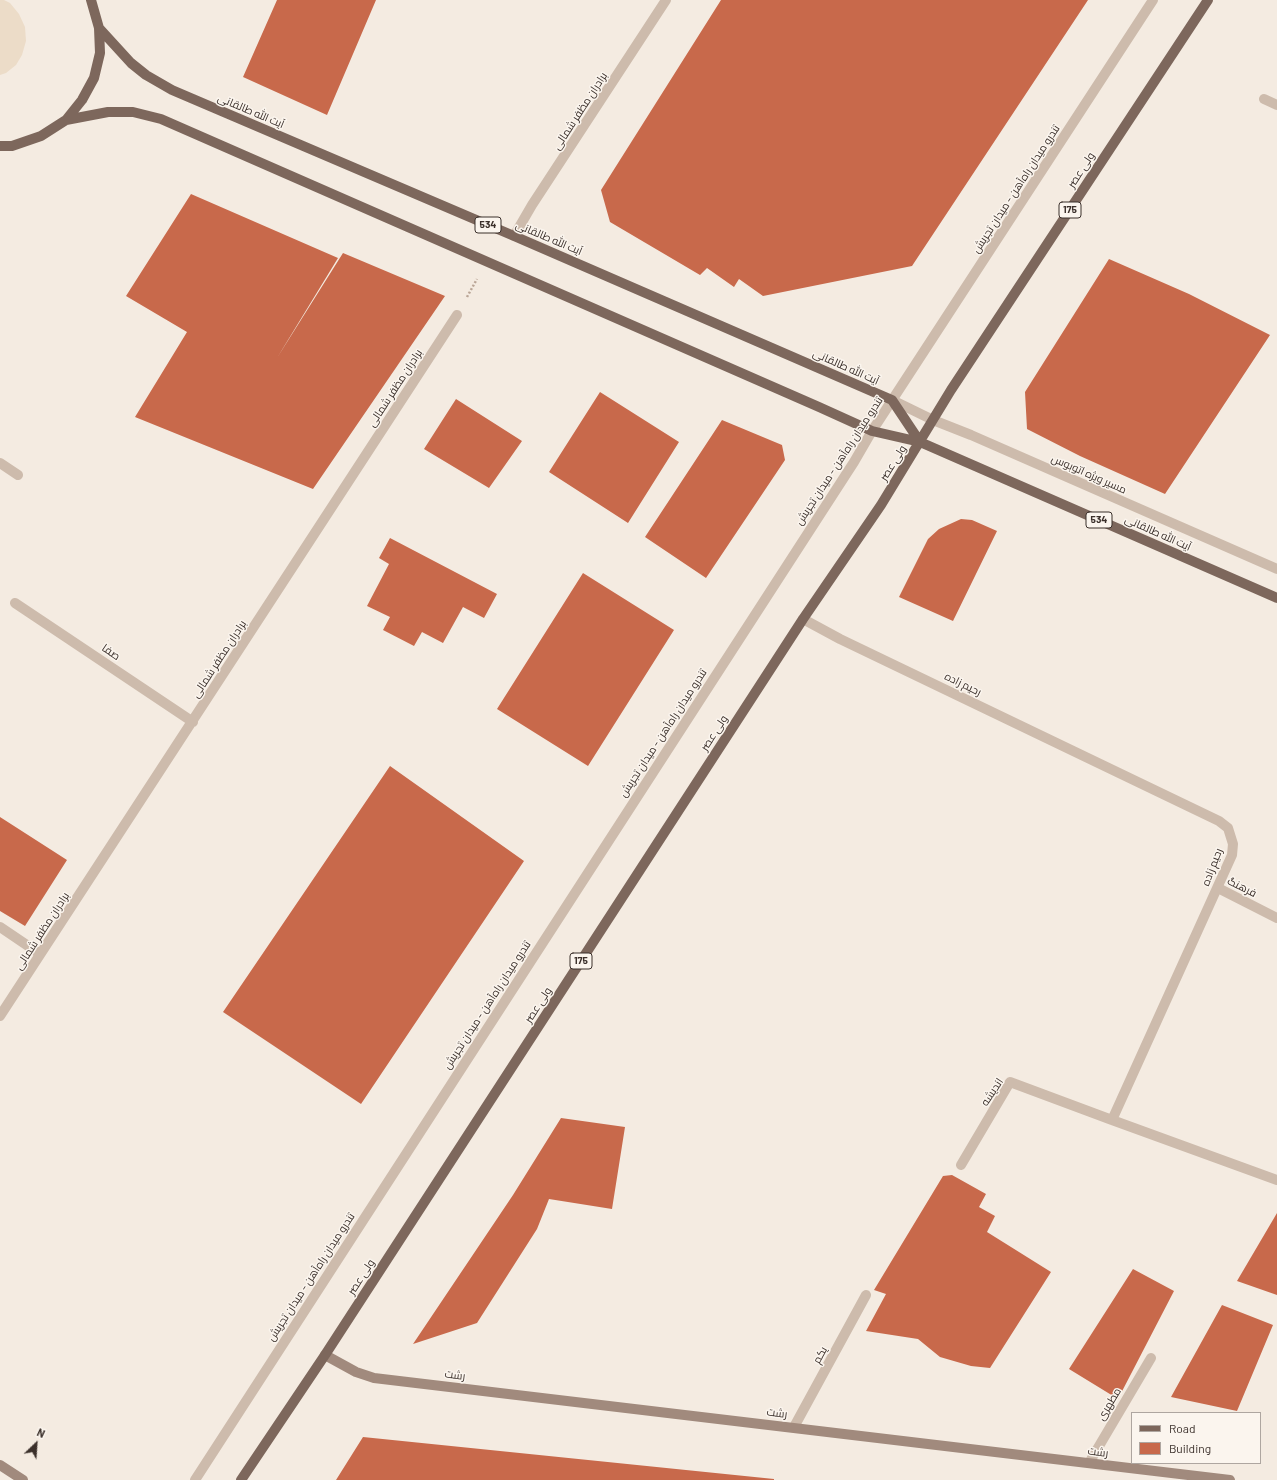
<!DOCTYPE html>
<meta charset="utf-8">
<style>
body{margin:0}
#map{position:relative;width:1277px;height:1480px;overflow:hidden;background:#f4ebe1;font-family:Barlow,sans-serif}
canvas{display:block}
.legend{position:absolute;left:1131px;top:1412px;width:130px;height:52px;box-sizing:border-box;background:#fbf5ee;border:1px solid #aea6a0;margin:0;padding:5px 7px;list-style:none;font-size:12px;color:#3b302b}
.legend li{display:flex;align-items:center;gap:8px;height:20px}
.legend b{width:20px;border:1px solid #aea6a0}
.north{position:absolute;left:16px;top:1424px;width:40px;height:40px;-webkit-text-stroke:3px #fbf5ee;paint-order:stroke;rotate:25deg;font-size:11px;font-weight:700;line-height:16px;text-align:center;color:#3b302b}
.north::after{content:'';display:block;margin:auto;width:14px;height:18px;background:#3b302b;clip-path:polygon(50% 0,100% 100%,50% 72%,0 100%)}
</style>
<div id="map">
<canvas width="1277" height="1480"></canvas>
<ul class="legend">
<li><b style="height:5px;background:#7d675c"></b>Road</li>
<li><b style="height:11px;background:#c8694b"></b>Building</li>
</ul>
<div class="north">N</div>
</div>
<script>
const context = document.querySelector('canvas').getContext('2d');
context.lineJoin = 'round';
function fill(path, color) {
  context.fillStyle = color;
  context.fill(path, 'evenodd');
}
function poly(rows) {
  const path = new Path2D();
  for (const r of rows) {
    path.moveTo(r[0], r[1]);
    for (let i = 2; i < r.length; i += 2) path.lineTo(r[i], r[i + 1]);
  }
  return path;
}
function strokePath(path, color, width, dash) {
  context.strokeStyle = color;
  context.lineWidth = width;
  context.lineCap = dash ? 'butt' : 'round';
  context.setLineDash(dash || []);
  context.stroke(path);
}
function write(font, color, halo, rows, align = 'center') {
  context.font = font + ' Barlow,Cairo,sans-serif';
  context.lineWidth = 3;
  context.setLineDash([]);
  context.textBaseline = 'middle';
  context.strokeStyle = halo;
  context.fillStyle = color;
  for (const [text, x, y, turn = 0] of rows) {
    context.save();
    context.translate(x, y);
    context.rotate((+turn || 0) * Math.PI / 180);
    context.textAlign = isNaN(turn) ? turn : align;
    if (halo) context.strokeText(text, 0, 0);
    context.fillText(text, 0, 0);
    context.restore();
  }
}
fill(poly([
 [0,0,4,0,10,3,19,14,25,27,26,41,22,55,16,65,6,73,0,75]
]), '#ecdcc8');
fill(poly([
 [277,0,376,0,327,115,243,77],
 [721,0,1088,0,912,266,763,296,739,279,734,287,707,268,700,275,610,222,601,190],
 [191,194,338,258,277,358,343,253,445,296,313,489,135,417,187,332,126,296],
 [1109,259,1189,294,1270,335,1165,494,1080,456,1027,429,1025,392],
 [600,392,679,442,628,523,549,472],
 [456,399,522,441,489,488,424,449],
 [722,420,782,445,785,460,706,578,645,537],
 [961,519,972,520,997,531,953,621,899,597,928,539,939,529],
 [390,538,497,594,484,618,463,607,443,643,422,632,414,646,383,630,390,617,367,606,389,564,379,558],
 [583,573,674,630,588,766,497,709],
 [390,766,524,861,361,1104,223,1012],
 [0,817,67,860,25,926,0,911],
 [561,1118,625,1127,612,1209,549,1199,537,1229,477,1323,413,1344,513,1195],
 [952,1175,986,1194,979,1207,995,1216,987,1232,1051,1272,990,1368,971,1366,940,1357,918,1339,866,1331,886,1294,874,1290,943,1176],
 [1277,1213,1277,1295,1237,1281],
 [1133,1269,1174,1291,1118,1399,1069,1369],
 [1222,1305,1273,1325,1237,1411,1171,1397],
 [363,1437,774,1479,774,1480,336,1480]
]), '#c8694b');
strokePath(poly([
 [467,297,477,279]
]), '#b9a596', 2.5, [2, 2]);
strokePath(poly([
 [892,400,933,420,971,435,1277,569],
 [1218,888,1277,918],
 [195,1480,854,462,872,431,1153,0]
]), '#cdbbac', 10);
strokePath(poly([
 [1264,99,1277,105],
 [514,236,532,205,666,0],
 [0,463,18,475],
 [15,603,193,722],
 [803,619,840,639,1219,821,1228,828,1233,844,1232,855,1112,1120,1277,1180],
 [0,927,40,954],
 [0,1016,457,315],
 [961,1165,1010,1082,1112,1120],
 [794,1427,866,1295],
 [1089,1463,1151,1358]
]), '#cdbbac', 10);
strokePath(poly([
 [325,1355,356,1372,374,1378,1230,1480],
 [0,1465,23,1480]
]), '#a18a7d', 10);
strokePath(poly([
 [99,28,131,63,146,75,172,90,514,236,892,400,920,442],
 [66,120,108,112,133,112,161,119,819,407,872,431,920,442,1277,598],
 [0,146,12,146,41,136,66,120,82,100,94,78,100,53,99,28,91,0],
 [241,1480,325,1355,803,619,881,505,951,390,1208,0]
]), '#7d675c', 10);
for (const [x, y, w] of [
 [1070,210,22],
 [488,225,26],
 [1099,520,26],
 [581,961,22]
]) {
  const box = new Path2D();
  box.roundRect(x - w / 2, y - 8, w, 16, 3);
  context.fillStyle = '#fbf5ee';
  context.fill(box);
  strokePath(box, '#3b302b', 1);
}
write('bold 10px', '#3b302b', null, [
 ["175",1070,210],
 ["534",488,225],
 ["534",1099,520],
 ["175",581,961]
]);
write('11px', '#3b302b', '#fbf5ee', [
 ["آیت الله طالقانی",251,111,23],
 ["برادران مظفر شمالی",580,111,-57],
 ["ولی عصر",1081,170,-57],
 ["تندرو میدان راه‌آهن - میدان تجریش",1016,189,-57],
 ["آیت الله طالقانی",549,238,23],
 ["آیت الله طالقانی",846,367,24],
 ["برادران مظفر شمالی",395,388,-57],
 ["تندرو میدان راه‌آهن - میدان تجریش",839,461,-57],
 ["ولی عصر",893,463,-58],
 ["مسیر ویژه اتوبوس",1089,474,24],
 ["آیت الله طالقانی",1158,533,24],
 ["صفا",111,652,34],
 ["برادران مظفر شمالی",219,659,-57],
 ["رحیم زاده",963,684,26],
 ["تندرو میدان راه‌آهن - میدان تجریش",663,733,-57],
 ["ولی عصر",714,733,-57],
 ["رحیم زاده",1212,867,-69],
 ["فرهنگ",1242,887,27],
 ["برادران مظفر شمالی",42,931,-57],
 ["تندرو میدان راه‌آهن - میدان تجریش",487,1005,-57],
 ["ولی عصر",538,1005,-57],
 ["اندیشه",992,1092,-56],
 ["تندرو میدان راه‌آهن - میدان تجریش",311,1277,-57],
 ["ولی عصر",361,1277,-57],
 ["یکم",820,1355,-61],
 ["رشت",455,1375,7],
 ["مطهری",1109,1404,-59],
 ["رشت",777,1413,7],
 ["رشت",1098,1452,7]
]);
</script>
